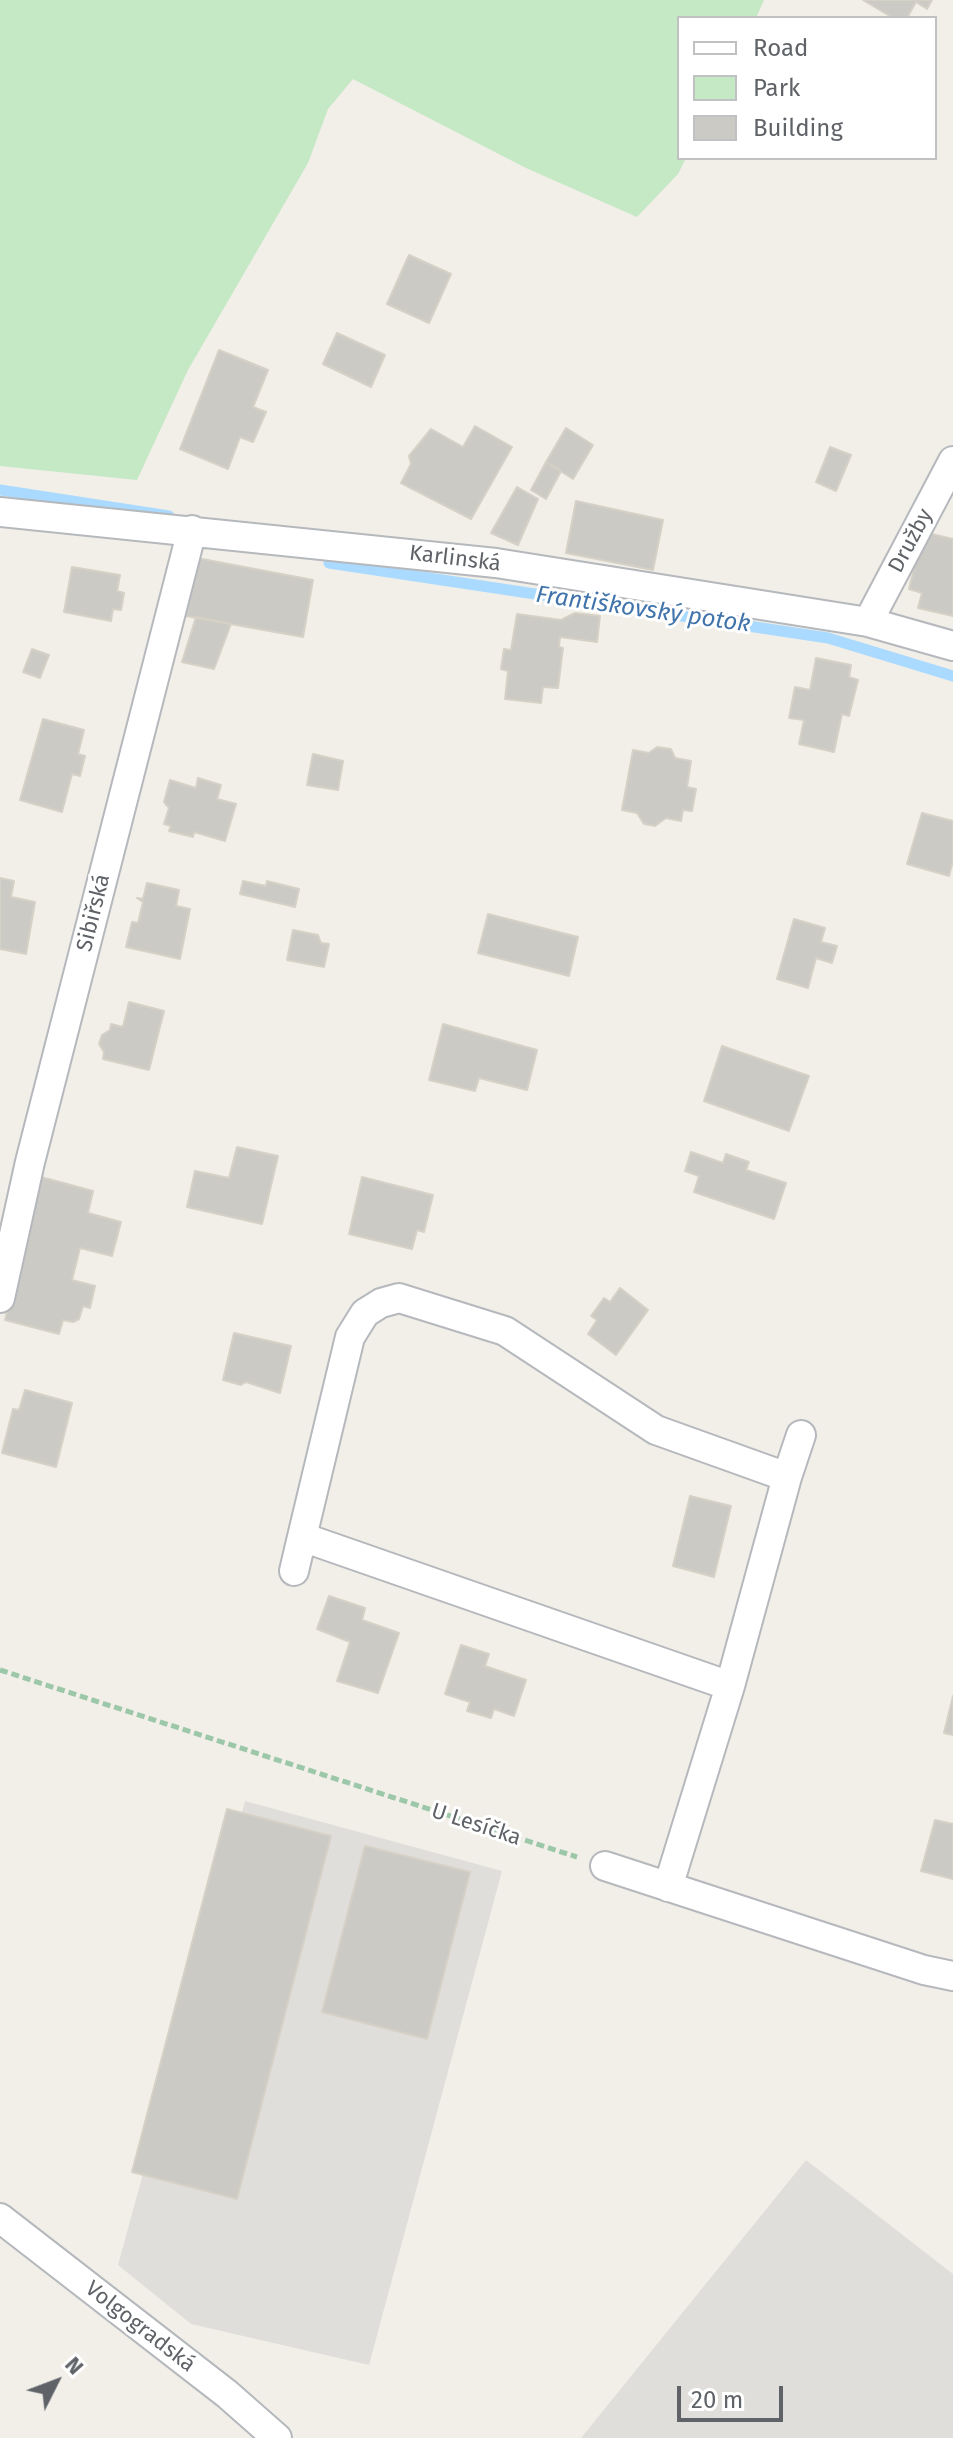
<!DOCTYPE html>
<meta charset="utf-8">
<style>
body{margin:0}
#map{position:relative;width:953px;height:2438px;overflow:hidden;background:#f1efe8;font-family:"Fira Sans",sans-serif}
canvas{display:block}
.legend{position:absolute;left:677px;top:16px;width:260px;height:144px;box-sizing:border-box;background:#fff;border:2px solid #bfc1c3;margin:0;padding:10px 14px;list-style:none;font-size:24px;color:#5f6368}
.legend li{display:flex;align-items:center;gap:16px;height:40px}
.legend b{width:40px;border:2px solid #bfc1c3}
.north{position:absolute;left:16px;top:2342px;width:80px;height:80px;-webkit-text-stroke:6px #fff;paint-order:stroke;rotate:48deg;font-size:22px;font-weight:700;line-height:32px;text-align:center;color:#5f6368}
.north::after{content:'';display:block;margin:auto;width:28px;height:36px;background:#5f6368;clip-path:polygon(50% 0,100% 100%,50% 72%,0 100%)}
.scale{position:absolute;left:677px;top:2386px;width:106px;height:36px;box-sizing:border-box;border:4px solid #5f6368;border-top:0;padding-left:10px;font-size:24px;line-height:28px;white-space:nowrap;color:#5f6368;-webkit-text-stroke:6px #fff;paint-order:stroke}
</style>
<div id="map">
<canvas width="953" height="2438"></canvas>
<ul class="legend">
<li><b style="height:10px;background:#fff"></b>Road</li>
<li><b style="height:22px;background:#c5e8c5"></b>Park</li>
<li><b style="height:22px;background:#cccac5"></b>Building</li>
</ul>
<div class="north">N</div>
<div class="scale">20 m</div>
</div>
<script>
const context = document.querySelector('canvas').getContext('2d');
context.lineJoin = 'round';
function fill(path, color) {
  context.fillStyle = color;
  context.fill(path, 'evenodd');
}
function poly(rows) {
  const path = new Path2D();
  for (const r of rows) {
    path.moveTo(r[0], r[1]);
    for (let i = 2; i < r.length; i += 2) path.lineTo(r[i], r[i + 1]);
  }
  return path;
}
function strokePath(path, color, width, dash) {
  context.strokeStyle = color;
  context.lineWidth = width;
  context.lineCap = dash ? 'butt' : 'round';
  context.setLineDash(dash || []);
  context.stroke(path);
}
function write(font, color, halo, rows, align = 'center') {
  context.font = font + ' "Fira Sans",sans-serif';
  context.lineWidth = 6;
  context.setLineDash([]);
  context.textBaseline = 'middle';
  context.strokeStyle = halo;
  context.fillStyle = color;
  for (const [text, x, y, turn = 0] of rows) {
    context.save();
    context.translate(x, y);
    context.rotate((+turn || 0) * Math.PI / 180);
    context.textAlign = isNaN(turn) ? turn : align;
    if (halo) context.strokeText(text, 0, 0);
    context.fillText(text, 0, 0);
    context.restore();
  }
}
fill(poly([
 [245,1801,502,1871,369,2365,191,2324,118,2265],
 [806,2160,953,2274,953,2438,581,2438]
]), '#e0deda');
fill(poly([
 [0,0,764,0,756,18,679,18,679,158,686,158,678,174,637,217,526,168,353,79,328,109,308,163,188,370,137,480,0,466]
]), '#c5e8c5');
strokePath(poly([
 [0,490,169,516],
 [329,563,828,638,953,676]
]), '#aadaff', 11);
const building = poly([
 [863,0,932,0,927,9,916,2,907,18,893,18,863,0],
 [409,255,451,274,429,323,387,304,409,255],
 [337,333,385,355,371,387,323,364,337,333],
 [219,350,268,370,253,407,266,412,253,442,240,437,228,469,180,449,219,350],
 [475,426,512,447,471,519,401,483,411,464,409,456,431,429,463,447,475,426],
 [566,428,593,445,573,479,546,462,566,428],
 [830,447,851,455,836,491,816,482,830,447],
 [546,462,561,471,546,499,531,490,546,462],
 [517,487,538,499,518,545,491,533,517,487],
 [576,501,663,520,653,570,566,553,576,501],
 [923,532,953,539,953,616,918,608,922,593,909,589,923,532],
 [197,558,313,580,303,637,186,616,197,558],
 [72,567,120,575,117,591,124,593,121,610,113,609,111,621,64,612,72,567],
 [575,613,600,616,597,642,560,637,559,647,563,648,558,688,543,687,541,703,505,699,508,671,501,669,504,649,511,650,517,614,561,620,575,613],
 [196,617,231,624,214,669,182,662,196,617],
 [32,649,49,655,40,678,23,672,32,649],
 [816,658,851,665,849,677,858,680,849,716,842,714,834,752,799,744,804,720,789,718,795,687,810,690,816,658],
 [43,719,84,730,78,754,85,756,80,776,72,774,62,812,20,800,43,719],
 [657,747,671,749,675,758,691,761,687,787,696,789,692,811,683,810,681,821,666,818,655,826,644,824,637,813,622,810,633,750,649,753,657,747],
 [313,754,343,761,338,790,307,785,313,754],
 [198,778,221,785,217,799,236,804,225,841,194,832,193,837,169,831,171,826,164,824,169,808,164,802,170,780,196,788,198,778],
 [922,813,953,821,953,861,949,876,907,864,922,813],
 [0,878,14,881,11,897,35,902,26,954,0,949,0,878],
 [243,881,266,886,267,881,299,889,295,907,240,894,243,881],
 [147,883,179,890,176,906,190,909,180,959,126,947,132,922,138,923,143,902,137,898,143,899,147,883],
 [488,914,578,937,569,976,478,953,488,914],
 [794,919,825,928,821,942,837,946,832,963,816,958,808,988,777,979,794,919],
 [293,930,318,935,321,943,329,944,324,967,287,960,293,930],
 [129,1002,164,1011,149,1070,103,1059,104,1052,99,1044,102,1035,110,1030,111,1024,123,1027,129,1002],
 [443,1024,537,1050,527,1090,479,1078,475,1091,429,1080,443,1024],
 [722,1046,809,1076,789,1131,704,1101,722,1046],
 [237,1147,278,1156,262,1224,187,1207,195,1171,229,1178,237,1147],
 [691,1152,723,1163,726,1154,749,1162,746,1170,786,1183,774,1219,694,1192,699,1176,685,1171,691,1152],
 [41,1177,93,1191,88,1213,121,1222,112,1256,80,1248,72,1280,95,1286,90,1308,83,1306,79,1319,73,1322,63,1320,59,1334,5,1320,41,1177],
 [362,1177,433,1195,424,1232,417,1230,412,1249,349,1234,362,1177],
 [620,1288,648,1310,616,1355,588,1334,597,1320,591,1316,604,1298,610,1302,620,1288],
 [234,1333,291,1346,280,1393,246,1382,241,1385,223,1380,234,1333],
 [25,1390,72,1403,56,1467,2,1453,13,1409,19,1410,25,1390],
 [690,1496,731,1506,714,1577,673,1566,690,1496],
 [329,1596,365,1608,362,1620,399,1633,378,1693,337,1681,350,1642,317,1629,329,1596],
 [461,1645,489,1654,485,1666,526,1680,514,1716,494,1709,491,1718,467,1711,470,1702,445,1694,461,1645],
 [953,1696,953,1735,944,1733,953,1696],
 [227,1809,331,1836,237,2199,132,2172,227,1809],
 [935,1820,953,1824,953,1879,921,1871,935,1820],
 [365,1846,470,1872,427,2039,322,2012,365,1846]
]);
fill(building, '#cccac5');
strokePath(building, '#d6d1c6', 2);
const street = poly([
 [0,512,496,563,868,622,953,646],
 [868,622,953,461],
 [0,1298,30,1162,192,530],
 [787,1477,801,1435],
 [294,1571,302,1537],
 [605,1866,924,1970,953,1976],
 [668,1887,730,1686,787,1477,656,1430,505,1331,399,1298,381,1303,365,1313,350,1337,302,1537,730,1686],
 [0,2218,227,2394,277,2438]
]);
strokePath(street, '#b5b8bc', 32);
strokePath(poly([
 [0,1670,577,1857]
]), '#9cc7a9', 5, [8, 4]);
strokePath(street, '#fff', 28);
write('22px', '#5f6368', '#fff', [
 ["Družby",911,541,-62],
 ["Karlinská",455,559,7],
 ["Sibiřská",94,913,-76],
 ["U Lesíčka",476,1825,18],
 ["Volgogradská",140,2327,38]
]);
write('italic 24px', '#4174aa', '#fff', [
 ["Františkovský potok",643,610,8]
]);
</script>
